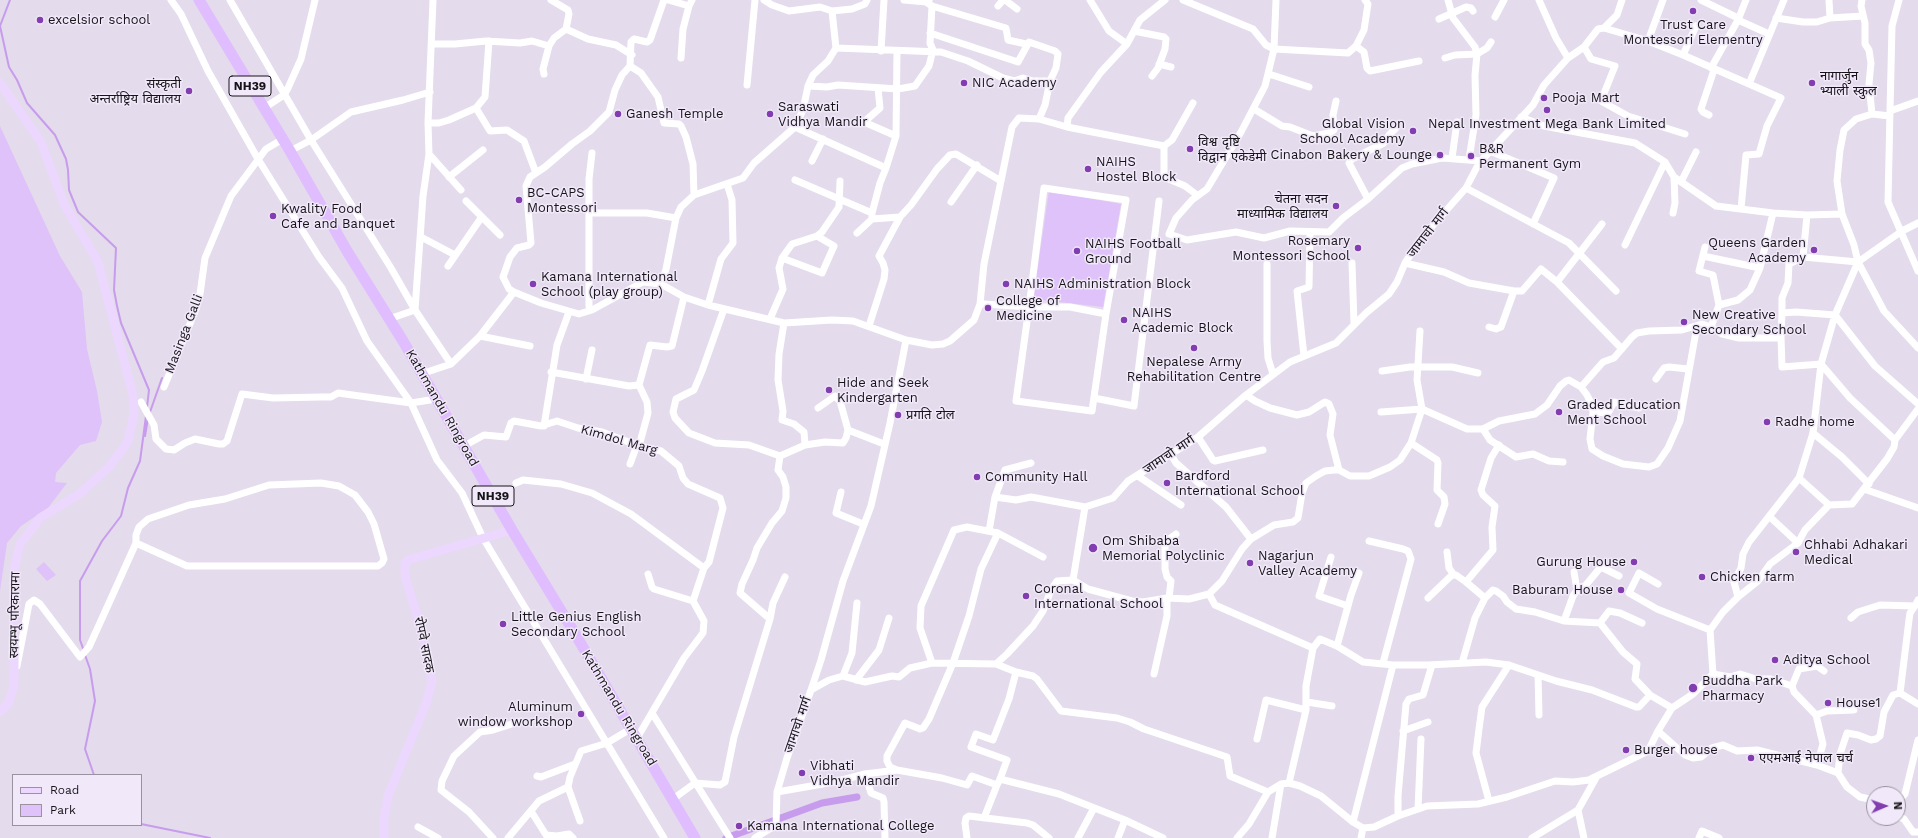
<!DOCTYPE html>
<meta charset="utf-8">
<style>
body{margin:0}
#map{position:relative;width:1918px;height:838px;overflow:hidden;background:#e4dbec;font-family:"Work Sans",sans-serif}
canvas{display:block}
.legend{position:absolute;left:12px;top:774px;width:130px;height:52px;box-sizing:border-box;background:#f1e8f9;border:1px solid #9a939f;margin:0;padding:5px 7px;list-style:none;font-size:12px;color:#171419}
.legend li{display:flex;align-items:center;gap:8px;height:20px}
.legend b{width:20px;border:1px solid #9a939f}
.north{position:absolute;left:1866px;top:786px;width:40px;height:40px;box-sizing:border-box;background:#f1e8f9;border:1px solid #9a939f;border-radius:50%;rotate:88deg;font-size:11px;font-weight:700;line-height:16px;text-align:center;color:#171419}
.north::after{content:'';display:block;margin:auto;width:14px;height:18px;background:#823db1;clip-path:polygon(50% 0,100% 100%,50% 72%,0 100%)}
</style>
<div id="map">
<canvas width="1918" height="838"></canvas>
<ul class="legend">
<li><b style="height:5px;background:#ecd7fe"></b>Road</li>
<li><b style="height:11px;background:#dfc2f9"></b>Park</li>
</ul>
<div class="north">N</div>
</div>
<script>
const context = document.querySelector('canvas').getContext('2d');
context.lineJoin = 'round';
function fill(path, color) {
  context.fillStyle = color;
  context.fill(path, 'evenodd');
}
function poly(rows) {
  const path = new Path2D();
  for (const r of rows) {
    path.moveTo(r[0], r[1]);
    for (let i = 2; i < r.length; i += 2) path.lineTo(r[i], r[i + 1]);
  }
  return path;
}
function strokePath(path, color, width, dash) {
  context.strokeStyle = color;
  context.lineWidth = width;
  context.lineCap = dash ? 'butt' : 'round';
  context.setLineDash(dash || []);
  context.stroke(path);
}
function write(font, color, halo, rows, align = 'center') {
  context.font = font + ' "Work Sans","Noto Sans Devanagari",sans-serif';
  context.lineWidth = 3;
  context.setLineDash([]);
  context.textBaseline = 'middle';
  context.strokeStyle = halo;
  context.fillStyle = color;
  for (const [text, x, y, turn = 0] of rows) {
    context.save();
    context.translate(x, y);
    context.rotate((+turn || 0) * Math.PI / 180);
    context.textAlign = isNaN(turn) ? turn : align;
    if (halo) context.strokeText(text, 0, 0);
    context.fillText(text, 0, 0);
    context.restore();
  }
}
fill(poly([
 [0,126,60,256,82,292,87,349,97,391,102,422,96,441,80,445,56,473,55,482,67,483,48,508,21,526,7,543,0,591],
 [1049,191,1121,204,1103,307,1033,299],
 [44,562,56,575,47,581,36,569]
]), '#dfc2f9');
strokePath(poly([
 [10,0,0,26,9,67,17,80,27,103,55,135,66,159,68,170,69,190,78,212,116,248,114,290,117,306,121,323,149,390,147,407],
 [150,412,162,378],
 [145,436,148,418],
 [84,651,80,640,80,581,102,541,121,516,128,488,140,461,146,416],
 [85,655,90,669,95,701,85,749,94,775],
 [141,824,210,838]
]), '#c79cec', 2);
strokePath(poly([
 [726,838,822,803,857,797]
]), '#c79cec', 7);
strokePath(poly([
 [171,0,181,14,208,71,258,159,319,257,342,288,367,341,411,403,437,460,462,493,483,538,664,838],
 [230,0,311,140,391,268,415,310,451,364],
 [551,0,568,10,569,14,566,29],
 [668,0,689,6,692,0],
 [764,0,772,5,789,11,820,7,832,11],
 [904,0,926,2,929,0],
 [1005,0,1017,9],
 [1090,0,1109,31,1127,44],
 [1183,0,1253,29,1266,45,1274,49,1348,53,1356,46,1364,30,1368,4,1365,0],
 [1276,0,1274,49,1265,86,1241,132,1207,189,1192,200,1176,218,1169,234,1187,240,1236,232,1264,238,1290,231,1329,232,1343,218,1368,199,1402,168,1412,164,1442,158,1481,161],
 [1448,0,1453,18,1475,47,1477,54,1475,75,1476,115,1469,159],
 [1539,0,1556,38,1568,58],
 [1701,0,1736,17,1738,20,1769,34],
 [1862,0,1861,6,1865,23,1865,44,1869,50,1871,63,1869,84,1872,114],
 [926,2,932,6,1006,28,1008,40,1026,44],
 [998,6,1003,0],
 [1495,17,1504,0],
 [1776,18,1803,22,1817,22,1830,18,1829,0],
 [1830,18,1863,16],
 [1439,19,1466,7,1471,8,1473,11],
 [1604,28,1648,41,1683,55,1781,98,1767,126,1759,154,1746,155,1741,209],
 [1134,31,1164,37,1166,39,1165,49,1158,68,1152,76],
 [930,33,1018,62,1029,42,1055,51,1058,54,1056,68,1050,81,1045,105,1039,119],
 [1648,41,1663,0],
 [432,44,455,44,486,41,520,43,532,41,549,46,554,38,566,29,588,39,616,45,632,55],
 [1356,46,1364,52,1367,68,1370,71,1419,61],
 [1584,47,1591,59,1615,66,1601,101,1628,116,1685,134],
 [836,48,941,52,968,61,1003,78,1014,81,1023,78,1033,81,1050,81],
 [881,51,884,0],
 [897,51,896,136,886,168,880,183,872,213,872,219,900,217],
 [1683,55,1696,26],
 [681,58,683,29,689,6],
 [1445,58,1455,55,1477,54,1487,48,1491,42],
 [1159,64,1171,67],
 [630,66,641,73,658,97,664,123,679,124,681,126,686,137,693,164,694,195],
 [1711,68,1738,20,1746,0],
 [544,74,543,69,549,46],
 [1269,74,1309,87],
 [1749,84,1784,0],
 [747,85,755,0],
 [808,86,827,87,838,85,898,89,915,86,929,66,933,50,930,43,932,6],
 [878,88,880,108,864,122,896,136],
 [1918,101,1890,111,1888,202,1918,271],
 [264,108,284,95,288,88,301,59,315,0],
 [476,108,485,97,489,41],
 [1254,109,1282,126,1290,127,1313,136,1329,133,1334,130,1333,115,1336,101],
 [1890,111,1892,26,1899,0],
 [1709,115,1703,112,1701,109,1714,70],
 [1890,116,1872,114,1856,119,1844,130,1840,150,1837,181,1842,214,1854,245,1858,262,1902,231,1918,223],
 [1521,117,1544,126,1635,143,1665,162,1674,177,1716,206,1773,213,1807,215,1842,214],
 [428,123,439,123,449,120,476,108,490,131,507,130,524,141,536,173],
 [795,127,886,168],
 [1067,127,1068,118,1101,72,1127,44,1140,20,1165,0],
 [1164,146,1172,140,1193,103],
 [290,151,311,140,351,112,403,100,430,92],
 [1490,151,1554,178,1533,224],
 [429,154,461,190],
 [1452,158,1457,122],
 [812,161,823,139],
 [449,177,483,150],
 [795,180,872,213],
 [1681,182,1696,152],
 [1466,188,1569,243,1616,291],
 [1368,199,1349,163,1352,159,1384,143,1389,135,1396,128],
 [466,201,500,235],
 [951,202,977,165],
 [590,213,647,213,676,218],
 [1673,213,1675,203,1674,177],
 [857,233,872,219],
 [421,237,455,255],
 [1625,245,1665,162],
 [1705,247,1699,271,1713,275,1719,305],
 [1703,256,1760,268],
 [1803,257,1858,262],
 [782,258,822,273,834,246,817,236],
 [1858,262,1835,315,1875,366,1918,404],
 [1858,262,1884,311,1918,348],
 [1352,263,1354,324],
 [1405,263,1444,272,1469,283,1514,291,1522,291,1541,269,1557,282,1622,349],
 [1267,264,1267,341,1268,358,1273,374],
 [448,266,481,218],
 [1557,282,1602,224],
 [661,284,666,269,676,218,681,207,694,195,743,178,754,163,795,127,803,110,808,86,813,75,828,61,836,48,832,11,852,9,865,4,867,0],
 [514,292,509,289,503,277,510,257,517,248,529,245,531,243,526,186,530,177,545,167,572,144,590,131,609,112,615,90,622,75,630,66,631,42,634,39,647,42,650,40,664,0],
 [984,304,1029,307,1044,188,1126,200,1106,314],
 [708,305,721,259,733,243,732,200,727,184],
 [589,306,589,179,592,153],
 [1029,307,1070,307,1106,314,1092,411,1016,401,1029,307],
 [724,309,702,371,694,390,676,399,673,412,675,418,689,433,715,443,749,445,780,456,778,470,783,477,786,487,786,498,782,511,772,523,757,548,753,560,742,584,740,593,770,619,773,603,785,577],
 [1782,313,1782,298,1788,283,1789,264,1803,257,1807,215],
 [389,319,415,310,423,196,429,154,428,123,433,0],
 [770,319,783,289,779,268,782,258,792,244,817,236,822,232,839,207,840,181],
 [784,323,779,354,778,380,783,411,782,420,794,424,804,432,805,445],
 [869,326,884,279,885,270,883,263,879,256,900,217,911,205,937,169,950,155,956,154,1001,181],
 [1489,327,1496,329,1501,327,1514,291],
 [1711,327,1719,305,1738,300,1750,290,1760,268,1773,213],
 [480,336,530,346],
 [1304,356,1297,291,1309,287,1310,233],
 [1382,371,1410,367,1452,367,1478,373],
 [551,372,629,386,639,385,650,345,667,347,672,346,684,297],
 [421,374,451,364,480,336,514,292,541,303,579,314,592,310,643,282,661,284,684,297,708,305,784,323,832,320,853,321,906,340,932,345,943,344,950,341,974,320,980,304,984,264,1012,127,1019,118,1039,119,1067,127,1164,146,1164,177,1185,186,1197,195],
 [586,379,592,350],
 [1656,379,1664,368,1669,367,1688,369],
 [164,387,196,309,200,294,205,258,231,196,266,149,283,139],
 [1581,387,1587,395,1592,405,1593,412,1590,439,1592,449,1603,456,1623,464,1649,467,1657,464,1668,448,1680,421,1697,326],
 [1246,395,1255,401,1270,408,1297,415,1309,412,1325,402,1329,404,1333,414,1330,435,1339,470],
 [1094,398,1134,406,1159,201],
 [141,402,154,425,156,439,166,449,174,450,185,443,195,439,219,444,223,444,227,441,242,394,273,398,321,397,331,397,338,393,411,403,436,399],
 [818,408,835,396,840,401,848,430,884,444],
 [1381,412,1422,409,1417,380,1420,331],
 [1593,412,1608,413,1614,402,1639,408],
 [544,426,557,345,569,312],
 [1483,429,1490,440,1516,457,1533,454,1549,461,1563,462],
 [1813,433,1842,457,1869,484],
 [1198,437,1213,460,1215,461,1263,450],
 [1411,443,1437,460,1438,463,1437,490,1444,497,1445,504,1438,524],
 [464,446,484,435,506,437,511,423,514,421,541,426,557,421,578,428,602,432,639,446,661,451,679,466,683,478,688,484,720,498,723,508,709,562,704,568,693,601,654,589,652,587,648,574],
 [639,446,648,413,647,402,639,385],
 [1170,453,1176,463,1226,507,1251,539],
 [780,456,805,445,825,442,843,443,846,438,848,430],
 [630,464,637,445],
 [1138,476,1181,505],
 [1799,478,1829,505],
 [516,483,523,480,561,484,592,493,631,514,704,568],
 [1864,489,1918,508],
 [841,492,836,513,863,524],
 [995,497,1016,500,1031,497,1085,507],
 [1770,517,1798,543],
 [989,531,995,497,1005,470,1031,463],
 [998,533,981,569,969,616,953,663,929,719,923,728,920,729,905,723,887,756,887,761,890,767,897,770,942,778,967,785,972,776,997,785,1000,779,1059,794,1125,820,1163,838],
 [1369,541,1403,549,1408,551,1411,559,1383,663],
 [1447,552,1449,568,1454,575],
 [1331,557,1319,596,1348,606],
 [1073,580,1088,589,1132,601,1143,602,1167,598,1189,599,1209,594,1222,581,1242,549,1251,539,1274,525,1293,522,1298,518,1302,493,1306,483,1316,476,1325,471,1334,470,1339,470,1350,476,1369,476,1390,467,1400,460,1411,443,1422,409,1467,429,1483,429,1499,421,1535,414,1547,405,1560,386,1566,381,1569,380,1581,387,1603,362,1614,358,1632,337,1637,333,1649,331,1682,330,1702,324,1711,327,1722,334,1739,338,1781,338,1782,313,1796,312,1835,315,1821,364,1850,398,1895,440],
 [1658,584,1639,573,1629,593,1657,609,1710,630],
 [1577,588,1585,586,1600,568,1603,568,1619,576],
 [1209,594,1215,605,1313,648],
 [1738,597,1734,582,1741,568,1743,554,1749,542,1799,478,1813,433,1821,364,1782,367,1781,337],
 [1169,598,1171,581,1167,577,1165,569,1165,542,1176,534],
 [1428,598,1452,575,1456,575,1466,582],
 [1485,598,1493,590,1496,591,1503,596,1507,602,1516,609,1535,612,1564,621,1600,623,1623,652,1637,664,1635,679,1650,695,1672,708],
 [1851,618,1858,612,1880,605,1915,606,1918,600],
 [1564,621,1573,596,1577,590,1574,572],
 [1600,623,1609,611,1620,613,1642,623],
 [1337,646,1351,595,1359,573],
 [932,663,920,628,921,606,954,530,967,527,998,533,1043,557],
 [1462,663,1475,618,1485,598,1466,582,1493,550,1492,527,1495,506,1483,495,1481,490,1491,458,1499,445],
 [996,664,1016,672,1033,676,1037,679,1061,711,1117,718,1130,722,1144,729,1227,757,1230,776,1268,792],
 [17,666,29,604,34,600,40,604,80,657,89,647,109,603,136,543,136,535,139,527,148,519,189,505,225,499,269,485,321,483,339,486,355,495,368,512,374,524,384,559,382,563,378,566,187,566,136,543],
 [1154,674,1167,616,1167,598],
 [1713,674,1730,677,1740,674,1756,679,1771,679,1792,686,1799,669,1817,666,1824,671],
 [1538,675,1539,715],
 [843,676,852,653,857,603],
 [856,680,879,650,889,618],
 [1792,686,1794,692,1816,715,1823,744,1817,765],
 [811,690,821,660,843,581,871,506,890,423,906,340],
 [1900,693,1909,620,1910,613,1915,606],
 [1307,702,1332,706],
 [652,713,730,838],
 [1816,715,1827,711,1854,710],
 [1403,731,1428,722],
 [1658,731,1685,755,1693,758,1701,757,1712,748,1723,745,1737,751,1757,750,1817,765,1838,773,1847,787,1860,797,1874,800],
 [637,738,684,658,703,633,704,621,693,601],
 [1257,739,1266,700,1306,710],
 [1838,773,1840,754,1847,733,1858,735,1871,740,1876,739,1880,736,1884,712,1893,695,1900,693,1918,704],
 [865,774,871,793,883,798,884,802,885,838],
 [537,776,541,777,575,764],
 [1000,779,1007,760,971,747,976,734,993,740,1009,699,1016,672],
 [1289,783,1306,710,1306,686,1313,648,1320,639,1337,646,1363,662,1393,665,1428,665,1486,662,1509,665,1556,681,1592,690,1636,707,1639,707,1650,695],
 [568,787,580,821],
 [777,792,834,782,865,774,897,770],
 [673,799,695,783,720,785,725,782,734,737,770,619],
 [1489,801,1476,753,1479,729,1482,707,1509,665],
 [1898,801,1905,794,1918,740],
 [1418,809,1421,739],
 [1578,810,1584,838],
 [531,811,546,835,557,836,569,834,573,838],
 [1398,816,1398,796,1406,704,1409,699,1423,695,1432,665],
 [1898,816,1904,819,1913,832,1918,832],
 [984,818,997,785],
 [1353,822,1393,665],
 [418,827,438,838],
 [493,838,469,812,441,790,442,781,454,756,480,732,493,730,521,721],
 [508,838,539,801,568,787,570,777,581,751,607,743,632,728],
 [755,838,776,825,777,792,787,758,811,690,829,680,843,676,865,682,892,676,899,677,910,668,932,663,996,664,1007,654,1033,626,1043,611,1051,590,1057,581,1073,580,1085,507,1113,498,1128,481,1198,437,1246,395,1290,362,1336,343,1366,313,1389,294,1397,282,1405,263,1421,239,1466,188,1479,163,1533,105,1544,85,1568,58,1584,47,1598,29,1604,28,1617,15,1622,0],
 [967,838,965,823,966,818,969,816,1027,823,1033,825,1049,838],
 [1078,838,1094,808],
 [1118,838,1125,820],
 [1237,838,1249,824,1268,792,1281,784,1289,783,1300,786,1321,796,1353,822,1363,828,1374,827,1398,816,1427,806,1478,804,1507,797,1555,781,1573,782,1589,780,1597,776],
 [1272,838,1281,784],
 [1361,838,1363,828],
 [1532,838,1578,810,1597,776,1648,751,1658,731,1672,708,1693,694,1713,674,1710,630,1723,612,1738,597,1758,581,1770,564,1798,543,1805,530,1829,505,1852,504,1887,459,1894,447,1895,440,1918,409],
 [1699,838,1702,831,1719,838]
]), '#fff', 7);
strokePath(poly([
 [0,83,41,142,64,204,98,262,133,395,134,414,128,442,108,468,79,494,40,518,20,544,14,570,14,685,9,702,0,712],
 [384,838,384,819,388,796,427,701,432,681,422,632,405,576,405,563,408,560,512,530]
]), '#ecd7fe', 9);
strokePath(poly([
 [199,0,290,151,347,251,403,341,512,530,574,632,695,838]
]), '#dfbdfe', 11);
for (const [x, y, r, color] of [
 [1693,11,4,"#823db1"],
 [40,20,4,"#823db1"],
 [964,83,4,"#823db1"],
 [1812,83,4,"#823db1"],
 [189,91,4,"#823db1"],
 [1544,98,4,"#823db1"],
 [1547,110,4,"#823db1"],
 [618,114,4,"#823db1"],
 [770,114,4,"#823db1"],
 [1413,131,4,"#823db1"],
 [1190,149,4,"#823db1"],
 [1440,155,4,"#823db1"],
 [1471,156,4,"#823db1"],
 [1088,169,4,"#823db1"],
 [519,200,4,"#823db1"],
 [1336,206,4,"#823db1"],
 [273,216,4,"#823db1"],
 [1358,248,4,"#823db1"],
 [1814,250,4,"#823db1"],
 [1077,251,4,"#823db1"],
 [533,284,4,"#823db1"],
 [1006,284,4,"#823db1"],
 [988,308,4,"#823db1"],
 [1124,320,4,"#823db1"],
 [1684,322,4,"#823db1"],
 [1194,348,4,"#823db1"],
 [829,390,4,"#823db1"],
 [1559,412,4,"#823db1"],
 [898,415,4,"#823db1"],
 [1767,422,4,"#823db1"],
 [977,477,4,"#823db1"],
 [1167,483,4,"#823db1"],
 [1093,548,5,"#823db1"],
 [1796,552,4,"#823db1"],
 [1634,562,4,"#823db1"],
 [1250,563,4,"#823db1"],
 [1702,577,4,"#823db1"],
 [1621,590,4,"#823db1"],
 [1026,596,4,"#823db1"],
 [503,624,4,"#823db1"],
 [1775,660,4,"#823db1"],
 [1693,688,5,"#823db1"],
 [1828,703,4,"#823db1"],
 [581,714,4,"#823db1"],
 [1626,750,4,"#823db1"],
 [1751,758,4,"#823db1"],
 [802,773,4,"#823db1"],
 [739,826,4,"#823db1"]
]) {
  const dot = new Path2D();
  dot.arc(x, y, r, 0, 2 * Math.PI);
  context.fillStyle = color;
  context.fill(dot);
  strokePath(dot, '#f1e8f9', 1.5);
}
for (const [x, y, w] of [
 [250,86,42],
 [493,496,42]
]) {
  const box = new Path2D();
  box.roundRect(x - w / 2, y - 10, w, 20, 3);
  context.fillStyle = '#f1e8f9';
  context.fill(box);
  strokePath(box, '#171419', 1);
}
write('bold 12px', '#171419', null, [
 ["NH39",250,86],
 ["NH39",493,496]
]);
write('13px', '#171419', '#f1e8f9', [
 ["excelsior school",48,20],
 ["Trust Care",1693,25,"center"],
 ["Montessori Elementry",1693,40,"center"],
 ["नागार्जुन",1820,76],
 ["भ्याली स्कुल",1820,91],
 ["NIC Academy",972,83],
 ["संस्कृती",181,84,"right"],
 ["अन्तर्राष्ट्रिय विद्यालय",181,99,"right"],
 ["Pooja Mart",1552,98],
 ["Saraswati",778,107],
 ["Vidhya Mandir",778,122],
 ["Ganesh Temple",626,114],
 ["Global Vision",1405,124,"right"],
 ["School Academy",1405,139,"right"],
 ["Nepal Investment Mega Bank Limited",1547,124,"center"],
 ["विश्व दृष्टि",1198,142],
 ["विद्वान एकेडेमी",1198,157],
 ["B&R",1479,149],
 ["Permanent Gym",1479,164],
 ["Cinabon Bakery & Lounge",1432,155,"right"],
 ["NAIHS",1096,162],
 ["Hostel Block",1096,177],
 ["BC-CAPS",527,193],
 ["Montessori",527,208],
 ["चेतना सदन",1328,199,"right"],
 ["माध्यामिक विद्यालय",1328,214,"right"],
 ["Kwality Food",281,209],
 ["Cafe and Banquet",281,224],
 ["Rosemary",1350,241,"right"],
 ["Montessori School",1350,256,"right"],
 ["Queens Garden",1806,243,"right"],
 ["Academy",1806,258,"right"],
 ["NAIHS Football",1085,244],
 ["Ground",1085,259],
 ["Kamana International",541,277],
 ["School (play group)",541,292],
 ["NAIHS Administration Block",1014,284],
 ["College of",996,301],
 ["Medicine",996,316],
 ["NAIHS",1132,313],
 ["Academic Block",1132,328],
 ["New Creative",1692,315],
 ["Secondary School",1692,330],
 ["Nepalese Army",1194,362,"center"],
 ["Rehabilitation Centre",1194,377,"center"],
 ["Hide and Seek",837,383],
 ["Kindergarten",837,398],
 ["Graded Education",1567,405],
 ["Ment School",1567,420],
 ["प्रगति टोल",906,415],
 ["Radhe home",1775,422],
 ["Bardford",1175,476],
 ["International School",1175,491],
 ["Community Hall",985,477],
 ["Om Shibaba",1102,541],
 ["Memorial Polyclinic",1102,556],
 ["Chhabi Adhakari",1804,545],
 ["Medical",1804,560],
 ["Nagarjun",1258,556],
 ["Valley Academy",1258,571],
 ["Gurung House",1626,562,"right"],
 ["Chicken farm",1710,577],
 ["Coronal",1034,589],
 ["International School",1034,604],
 ["Baburam House",1613,590,"right"],
 ["Little Genius English",511,617],
 ["Secondary School",511,632],
 ["Aditya School",1783,660],
 ["Buddha Park",1702,681],
 ["Pharmacy",1702,696],
 ["House1",1836,703],
 ["Aluminum",573,707,"right"],
 ["window workshop",573,722,"right"],
 ["Burger house",1634,750],
 ["एएमआई नेपाल चर्च",1759,758],
 ["Vibhati",810,766],
 ["Vidhya Mandir",810,781],
 ["Kamana International College",747,826]
], 'left');
write('13px', '#171419', '#f1e8f9', [
 ["जामाचो मार्ग",1428,233,-52],
 ["Masinga Galli",184,334,-69],
 ["Kathmandu Ringroad",442,408,60],
 ["Kimdol Marg",619,440,16],
 ["जामाचो मार्ग",1169,455,-34],
 ["स्वयम्भू परिकारामा",15,615,-89],
 ["रोपवे सादक",424,645,78],
 ["Kathmandu Ringroad",619,708,59],
 ["जामाचो मार्ग",798,725,-71]
]);
</script>
